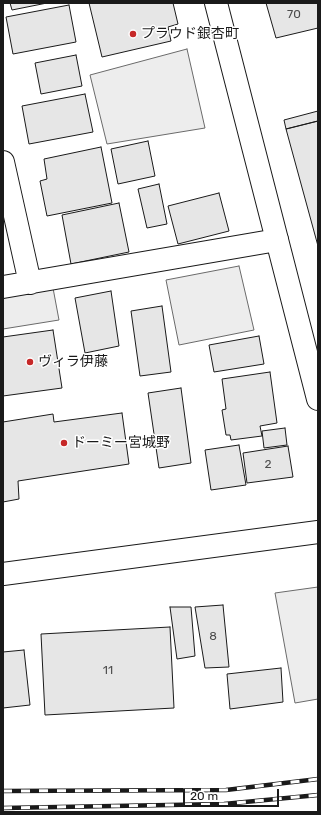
<!DOCTYPE html>
<meta charset="utf-8">
<style>
body{margin:0}
#map{position:relative;width:321px;height:815px;overflow:hidden;background:#fff;font-family:Rubik,sans-serif}
canvas{display:block}
.frame{position:absolute;inset:0;border:4px solid #1a1a1a;pointer-events:none}
.scale{position:absolute;left:183px;top:789px;width:96px;height:18px;box-sizing:border-box;border:2px solid #1a1a1a;border-top:0;padding-left:5px;font-size:12px;line-height:14px;white-space:nowrap;color:#1a1a1a;-webkit-text-stroke:3px #fff;paint-order:stroke}
</style>
<div id="map">
<canvas width="321" height="815"></canvas>
<div class="frame"></div>
<div class="scale">20 m</div>
</div>
<script>
const context = document.querySelector('canvas').getContext('2d');
context.lineJoin = 'round';
function fill(path, color) {
  context.fillStyle = color;
  context.fill(path, 'evenodd');
}
function poly(rows) {
  const path = new Path2D();
  for (const r of rows) {
    path.moveTo(r[0], r[1]);
    for (let i = 2; i < r.length; i += 2) path.lineTo(r[i], r[i + 1]);
  }
  return path;
}
function strokePath(path, color, width, dash) {
  context.strokeStyle = color;
  context.lineWidth = width;
  context.lineCap = dash ? 'butt' : 'round';
  context.setLineDash(dash || []);
  context.stroke(path);
}
function write(font, color, halo, rows, align = 'center') {
  context.font = font + ' Rubik,"Noto Sans JP",sans-serif';
  context.lineWidth = 3;
  context.setLineDash([]);
  context.textBaseline = 'middle';
  context.strokeStyle = halo;
  context.fillStyle = color;
  for (const [text, x, y, turn = 0] of rows) {
    context.save();
    context.translate(x, y);
    context.rotate((+turn || 0) * Math.PI / 180);
    context.textAlign = isNaN(turn) ? turn : align;
    if (halo) context.strokeText(text, 0, 0);
    context.fillText(text, 0, 0);
    context.restore();
  }
}
const parking = poly([
 [187,49,205,128,107,144,90,75,187,49],
 [239,266,254,330,179,345,166,280,239,266],
 [53,288,59,320,3,329,3,297,53,288],
 [318,587,318,699,295,703,275,593,318,587]
]);
fill(parking, '#ededed');
strokePath(parking, '#6a6a6a', 1);
const building = poly([
 [10,3,47,3,12,10,10,3],
 [89,3,173,3,178,24,168,27,171,41,102,57,89,3],
 [266,3,318,3,318,28,276,38,266,3],
 [69,5,76,42,13,54,6,17,69,5],
 [76,55,82,86,41,94,35,63,76,55],
 [85,94,93,132,29,144,22,106,85,94],
 [318,111,318,121,286,129,284,120,318,111],
 [318,121,318,246,286,129,318,121],
 [148,141,155,176,118,184,111,149,148,141],
 [101,147,112,203,47,216,40,181,47,179,44,159,101,147],
 [159,184,167,224,147,228,138,189,159,184],
 [219,193,229,231,178,244,168,206,219,193],
 [119,203,129,252,71,264,62,215,119,203],
 [111,291,119,346,85,353,75,298,111,291],
 [162,306,171,372,140,376,131,311,162,306],
 [53,330,62,388,3,396,3,337,53,330],
 [259,336,264,364,214,372,209,345,259,336],
 [270,372,277,423,260,426,262,436,231,440,230,435,226,435,222,410,226,409,222,379,270,372],
 [181,388,191,463,159,468,148,393,181,388],
 [122,413,129,464,18,481,19,499,3,502,3,422,53,414,54,422,122,413],
 [285,428,287,445,264,448,262,431,285,428],
 [239,445,246,485,211,490,205,450,239,445],
 [288,446,293,477,247,483,243,453,288,446],
 [223,605,229,667,205,668,195,607,223,605],
 [170,607,191,607,195,656,177,659,170,607],
 [170,627,174,708,45,715,41,634,170,627],
 [24,650,30,705,3,708,3,652,24,650],
 [281,668,283,702,230,709,227,674,281,668]
]);
fill(building, '#e6e6e6');
strokePath(building, '#1a1a1a', 1);
const minor = poly([
 [3,162,30,283],
 [3,287,277,240]
]);
const tertiary = poly([
 [216,3,318,399],
 [3,574,318,532]
]);
strokePath(minor, '#1a1a1a', 24);
strokePath(tertiary, '#1a1a1a', 24);
strokePath(minor, '#fff', 22);
strokePath(tertiary, '#fff', 22);
const rail = poly([
 [3,791,226,790,318,779],
 [3,808,224,804,318,795]
]);
strokePath(rail, '#1a1a1a', 4.5);
strokePath(rail, '#fff', 3, [9]);
for (const [x, y, r, color] of [
 [133,34,4,"#c62828"],
 [30,362,4,"#c62828"],
 [64,443,4,"#c62828"]
]) {
  const dot = new Path2D();
  dot.arc(x, y, r, 0, 2 * Math.PI);
  context.fillStyle = color;
  context.fill(dot);
  strokePath(dot, '#fff', 1.5);
}
write('12px', '#4d4d4d', null, [
 ["70",294,15],
 ["2",268,465],
 ["8",213,637],
 ["11",108,671]
]);
write('14px', '#1a1a1a', '#fff', [
 ["プラウド銀杏町",141,34],
 ["ヴィラ伊藤",38,362],
 ["ドーミー宮城野",72,443]
], 'left');
</script>
